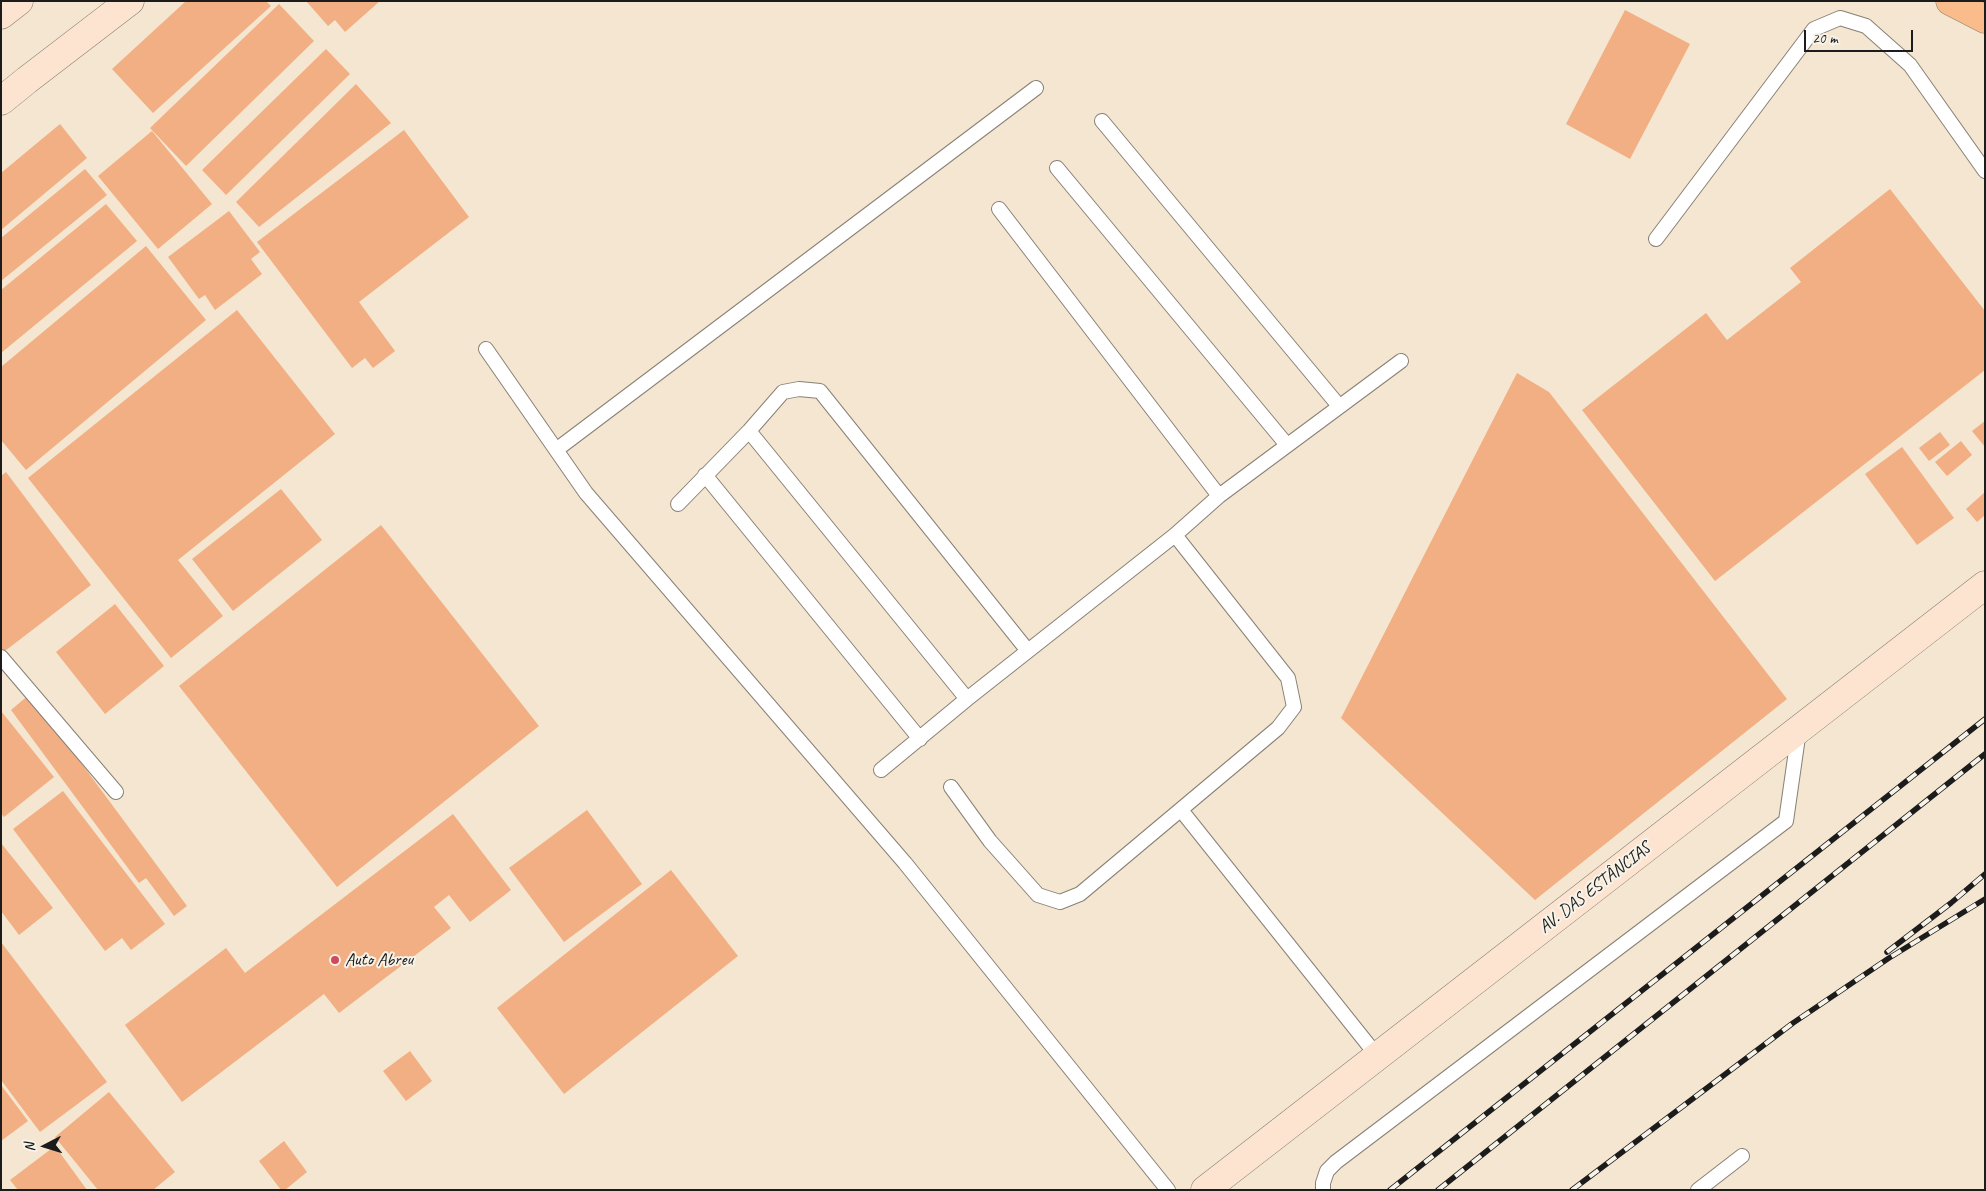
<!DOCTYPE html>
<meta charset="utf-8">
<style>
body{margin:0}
#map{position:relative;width:1986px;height:1191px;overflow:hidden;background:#f4e6d0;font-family:Caveat,sans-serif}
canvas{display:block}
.frame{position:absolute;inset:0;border:2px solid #1c1c1c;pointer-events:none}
.north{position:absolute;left:20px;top:1121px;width:50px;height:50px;-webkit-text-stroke:4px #f7f3e8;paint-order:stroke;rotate:265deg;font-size:14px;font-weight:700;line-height:20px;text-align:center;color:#1c1c1c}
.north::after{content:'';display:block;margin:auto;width:18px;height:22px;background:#1c1c1c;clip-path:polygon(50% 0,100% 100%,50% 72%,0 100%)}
.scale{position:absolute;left:1804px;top:30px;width:109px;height:22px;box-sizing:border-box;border:2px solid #1c1c1c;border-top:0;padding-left:6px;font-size:15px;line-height:18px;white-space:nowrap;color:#1c1c1c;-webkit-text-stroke:4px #f7f3e8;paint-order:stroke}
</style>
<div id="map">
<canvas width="1986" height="1191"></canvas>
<div class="frame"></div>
<div class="north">N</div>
<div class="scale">20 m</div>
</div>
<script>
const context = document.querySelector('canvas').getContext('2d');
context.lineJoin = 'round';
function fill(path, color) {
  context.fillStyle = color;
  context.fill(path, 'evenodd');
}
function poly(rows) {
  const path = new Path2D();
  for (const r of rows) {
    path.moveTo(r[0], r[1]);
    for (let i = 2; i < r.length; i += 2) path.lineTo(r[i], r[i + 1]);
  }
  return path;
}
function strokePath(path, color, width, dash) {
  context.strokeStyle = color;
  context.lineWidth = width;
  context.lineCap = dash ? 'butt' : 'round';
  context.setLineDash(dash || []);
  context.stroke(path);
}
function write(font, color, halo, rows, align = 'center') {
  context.font = font + ' Caveat,sans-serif';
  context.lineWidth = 4;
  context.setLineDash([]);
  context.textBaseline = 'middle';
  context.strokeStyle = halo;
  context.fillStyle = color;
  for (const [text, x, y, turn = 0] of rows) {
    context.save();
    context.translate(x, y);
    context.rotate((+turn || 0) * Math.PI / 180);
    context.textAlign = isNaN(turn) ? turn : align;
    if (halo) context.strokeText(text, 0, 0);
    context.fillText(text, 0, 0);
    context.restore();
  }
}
fill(poly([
 [186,1,266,1,271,6,153,113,112,69],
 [306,1,380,1,345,32,335,20,328,26],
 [279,4,314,41,186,166,150,128],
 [1625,10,1690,44,1630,159,1566,124],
 [326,49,350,74,226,195,202,170],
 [356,84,391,123,259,227,236,202],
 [60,124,87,158,1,230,1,173],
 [404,130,469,217,359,302,395,351,373,368,365,358,352,368,257,242],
 [152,131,212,204,158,249,98,176],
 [85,169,107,195,1,281,1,238],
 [1890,189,1985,311,1985,370,1715,581,1582,410,1706,313,1727,340,1801,282,1790,268],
 [106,204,137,241,1,353,1,290],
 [229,211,260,252,251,259,262,274,215,310,205,295,199,299,168,257],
 [146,246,206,320,26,470,1,440,1,367],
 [237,310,335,434,178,560,223,616,171,658,28,478],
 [1517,373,1549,392,1787,699,1535,900,1341,718],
 [1985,421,1985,447,1972,431],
 [1940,432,1950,445,1929,461,1919,448],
 [1961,441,1972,455,1947,476,1935,462],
 [1902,447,1954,518,1917,545,1865,474],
 [6,472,91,585,1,654,1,476],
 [281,489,322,540,233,611,192,559],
 [1985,492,1985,515,1977,522,1966,509],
 [381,525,539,726,337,887,179,686],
 [115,604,164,666,105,714,56,652],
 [30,694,187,906,174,916,146,878,139,883,11,710],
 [1,711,54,777,4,817,1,813],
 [63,791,165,924,131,950,122,938,105,951,13,829],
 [587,810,642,884,564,942,509,868],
 [453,814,511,890,470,922,449,895,434,907,451,928,339,1013,324,994,182,1102,125,1025,226,948,245,973],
 [1,843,53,908,19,935,1,911],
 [671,870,738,956,564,1094,497,1008],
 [1,942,107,1082,40,1132,1,1080],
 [410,1051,432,1081,406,1101,383,1071],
 [1,1085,28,1121,1,1141],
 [109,1092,175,1172,153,1190,98,1190,55,1137],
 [284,1141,307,1172,285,1190,281,1190,259,1161],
 [55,1146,87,1190,18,1190,10,1180]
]), '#f1af83');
const lane = poly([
 [1102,121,1339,406],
 [1057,168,1287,445],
 [999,209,1219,496],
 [1656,239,1814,29,1840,18,1866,26,1910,65,1985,171],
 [486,349,586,493,905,863,1168,1190],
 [749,431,967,699],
 [556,450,1036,88],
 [705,475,920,739],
 [678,504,749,431,783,392,799,389,820,391,1028,651],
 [1,657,116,792],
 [881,770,967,699,1175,535,1219,496,1401,361],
 [951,787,990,841,1038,895,1060,902,1080,894,1278,728,1294,707,1288,678,1175,535],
 [1181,810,1378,1057],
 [1323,1190,1323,1183,1327,1171,1336,1162,1786,821,1799,730],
 [1698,1190,1742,1156]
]);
const secondary = poly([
 [1,15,19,1],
 [1,101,27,80,130,1],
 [1205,1190,1985,585]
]);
const highway = poly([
 [1950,1,1985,19]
]);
strokePath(lane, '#888176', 16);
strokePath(secondary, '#888176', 29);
strokePath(highway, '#888176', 29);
strokePath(lane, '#fff', 14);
strokePath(secondary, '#fde4d0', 28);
strokePath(highway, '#f9bc8a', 28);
const rail = poly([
 [1887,952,1951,903,1985,874],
 [1390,1190,1985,719],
 [1438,1190,1985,754],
 [1572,1190,1793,1023,1889,958,1985,899]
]);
strokePath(rail, '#1c1c1c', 5.5);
strokePath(rail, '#f7f3e8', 4, [11]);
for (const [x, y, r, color] of [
 [335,960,5,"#d1495b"]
]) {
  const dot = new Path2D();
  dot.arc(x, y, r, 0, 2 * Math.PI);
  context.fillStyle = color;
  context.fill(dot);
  strokePath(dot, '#f7f3e8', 2);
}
write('18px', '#1c1c1c', '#f7f3e8', [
 ["AV. DAS ESTÂNCIAS",1595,888,-38]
]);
write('18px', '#1c1c1c', '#f7f3e8', [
 ["Auto Abreu",345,960]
], 'left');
</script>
